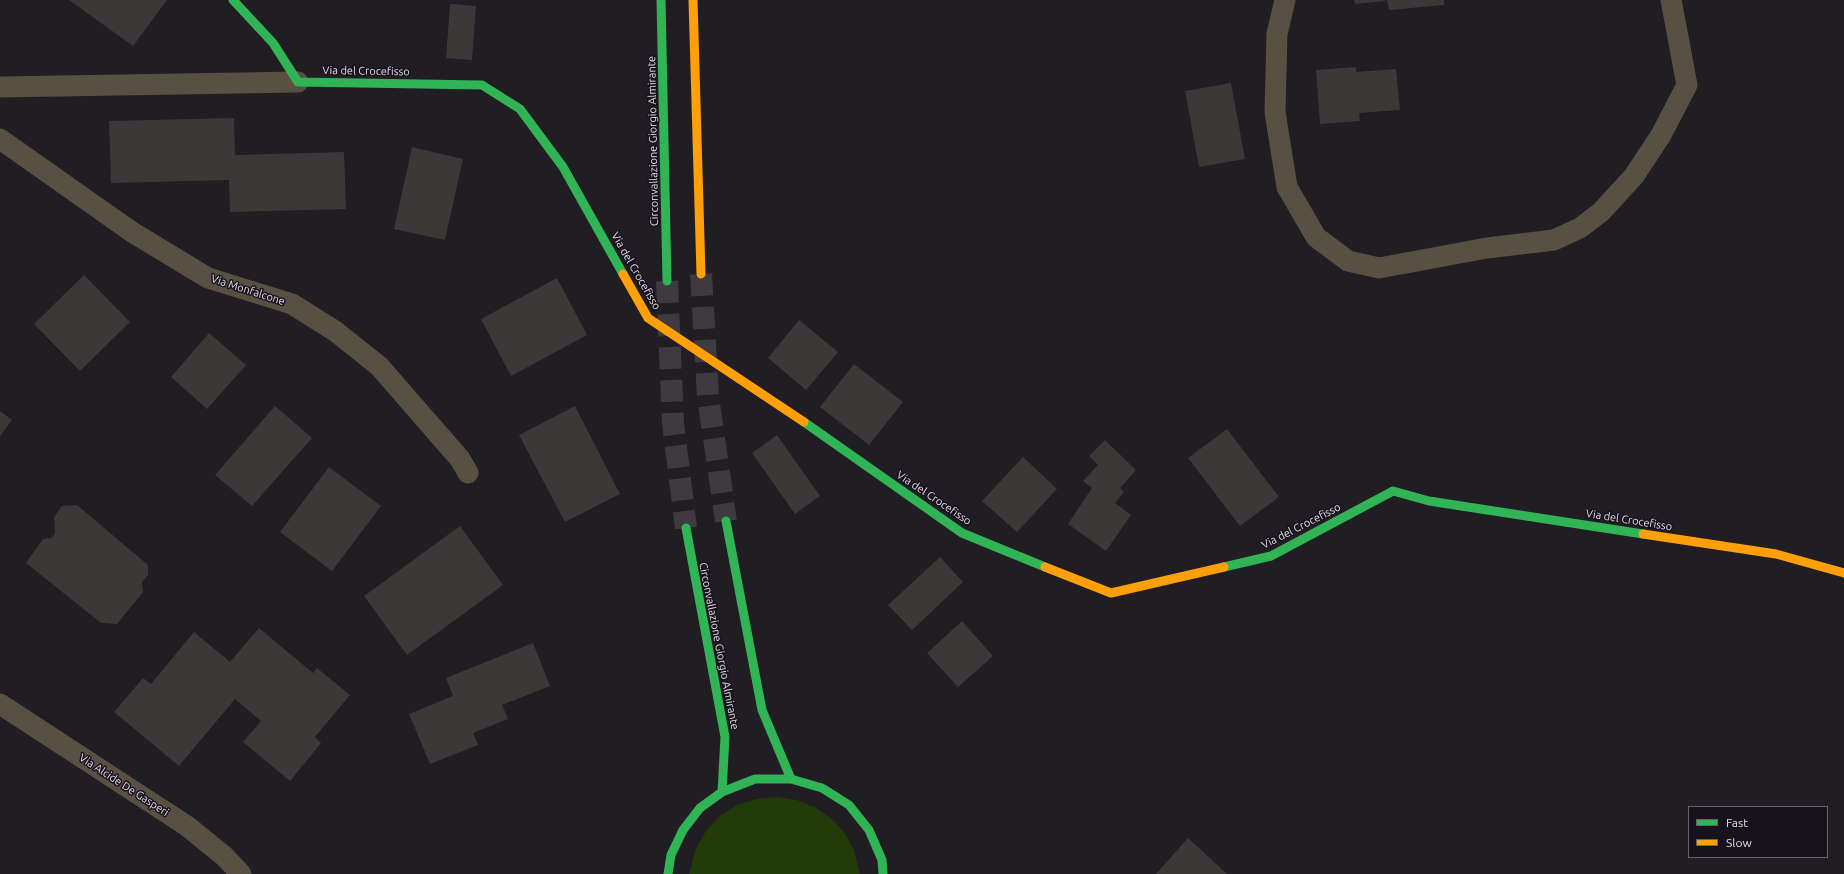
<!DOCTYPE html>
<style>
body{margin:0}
#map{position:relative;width:1844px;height:874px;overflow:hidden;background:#201d23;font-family:Ubuntu,sans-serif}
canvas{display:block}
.legend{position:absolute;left:1688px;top:806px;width:140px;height:52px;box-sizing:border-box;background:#17121c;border:1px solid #68646d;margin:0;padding:5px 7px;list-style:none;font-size:12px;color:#e2dee6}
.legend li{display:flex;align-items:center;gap:8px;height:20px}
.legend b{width:20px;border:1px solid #68646d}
</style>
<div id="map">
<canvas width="1844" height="874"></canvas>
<ul class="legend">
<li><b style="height:5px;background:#30b455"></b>Fast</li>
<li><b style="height:5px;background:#ff9f0a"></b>Slow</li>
</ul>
</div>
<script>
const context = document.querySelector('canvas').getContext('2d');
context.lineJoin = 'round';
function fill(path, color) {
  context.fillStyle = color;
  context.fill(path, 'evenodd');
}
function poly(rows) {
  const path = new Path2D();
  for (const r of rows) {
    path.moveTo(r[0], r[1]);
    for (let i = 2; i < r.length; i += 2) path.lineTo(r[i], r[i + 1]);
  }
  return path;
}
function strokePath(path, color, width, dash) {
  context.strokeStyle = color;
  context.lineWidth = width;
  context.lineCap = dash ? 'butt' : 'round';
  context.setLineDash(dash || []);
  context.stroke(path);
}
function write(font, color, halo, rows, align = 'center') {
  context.font = font + ' Ubuntu,sans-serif';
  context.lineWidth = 3;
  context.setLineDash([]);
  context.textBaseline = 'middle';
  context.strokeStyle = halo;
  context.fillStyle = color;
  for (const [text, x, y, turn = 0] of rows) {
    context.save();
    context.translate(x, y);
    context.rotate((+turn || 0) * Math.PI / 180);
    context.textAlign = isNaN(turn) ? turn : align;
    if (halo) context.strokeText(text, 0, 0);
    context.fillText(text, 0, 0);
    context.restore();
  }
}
fill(poly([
 [777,797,797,800,816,808,832,819,845,833,854,850,860,874,689,874,696,848,706,831,720,816,737,805,756,799]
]), '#223a08');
fill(poly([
 [69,0,167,0,133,46],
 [1354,0,1385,0,1385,1,1355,4],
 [1387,0,1444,0,1444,5,1389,10],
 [450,4,476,6,472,60,446,58],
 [1356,67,1356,72,1396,69,1400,110,1359,113,1360,121,1320,124,1316,70],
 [1231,83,1245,159,1199,167,1185,91],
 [234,118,235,155,344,152,346,209,230,212,229,180,111,183,109,121],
 [412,147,463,159,445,240,394,229],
 [84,275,130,322,80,371,34,324],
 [557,278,587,335,511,376,481,319],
 [799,320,838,352,806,390,768,358],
 [209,333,246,365,207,409,171,377],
 [854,364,903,402,869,445,820,407],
 [275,406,312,438,252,506,215,475],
 [575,406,620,494,565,522,519,435],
 [0,411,12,420,0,436],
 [1227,429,1279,497,1240,526,1188,458],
 [777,435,820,496,795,514,752,453],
 [1105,440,1136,470,1120,488,1124,492,1115,503,1131,515,1106,551,1068,524,1092,488,1083,481,1098,465,1089,456],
 [1023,457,1057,489,1017,532,982,501],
 [329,467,381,506,332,571,280,532],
 [77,505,148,565,148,575,142,582,143,592,117,624,101,623,26,563,43,539,51,538,55,534,54,517,62,506],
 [460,526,503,585,407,655,364,596],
 [940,557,963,582,912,630,888,605],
 [962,621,993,656,958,687,927,653],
 [259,628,313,673,317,668,350,695,315,737,321,743,290,781,243,742,261,721,235,699,179,766,114,712,143,678,151,684,194,632,230,662],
 [533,643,550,686,502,705,508,719,473,733,478,745,430,764,409,714,453,696,446,678],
 [1188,838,1227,874,1156,874]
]), '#3b3838');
strokePath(poly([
 [701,274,708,397,726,521],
 [667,281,673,423,686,528]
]), '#3d3a40', 22, [22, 11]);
strokePath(poly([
 [1285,0,1277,34,1275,112,1287,187,1316,237,1348,261,1379,268,1487,248,1554,240,1580,228,1601,212,1634,176,1661,135,1687,85,1671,0],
 [0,87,298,82],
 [0,139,132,232,208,278,292,304,335,331,379,366,460,459,468,473],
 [0,704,187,826,224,856,241,874]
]), '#585042', 21);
strokePath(poly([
 [233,0,273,43,298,82,482,85,520,109,563,167,623,274],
 [661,0,667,281],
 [804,422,962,533,1045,567],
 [726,521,762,710,791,779],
 [686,528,725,737,722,792],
 [1224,567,1271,556,1393,491,1429,501,1643,534],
 [668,874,671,855,683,830,700,808,722,792,755,779,791,779,822,788,849,805,869,830,882,860,883,874]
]), '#30b455', 9);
strokePath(poly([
 [693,0,701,274],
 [623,274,648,318,804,422],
 [1643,534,1776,554,1844,573],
 [1045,567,1111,593,1224,567]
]), '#ff9f0a', 9);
write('11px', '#e2dee6', '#17121c', [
 ["Via del Crocefisso",366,71,1],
 ["Circonvallazione Giorgio Almirante",653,141,-91],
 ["Via del Crocefisso",636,271,60],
 ["Via Monfalcone",248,290,18],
 ["Via del Crocefisso",934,498,34],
 ["Via del Crocefisso",1629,520,9],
 ["Via del Crocefisso",1301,526,-27],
 ["Circonvallazione Giorgio Almirante",719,646,79],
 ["Via Alcide De Gasperi",124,785,33]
]);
</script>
